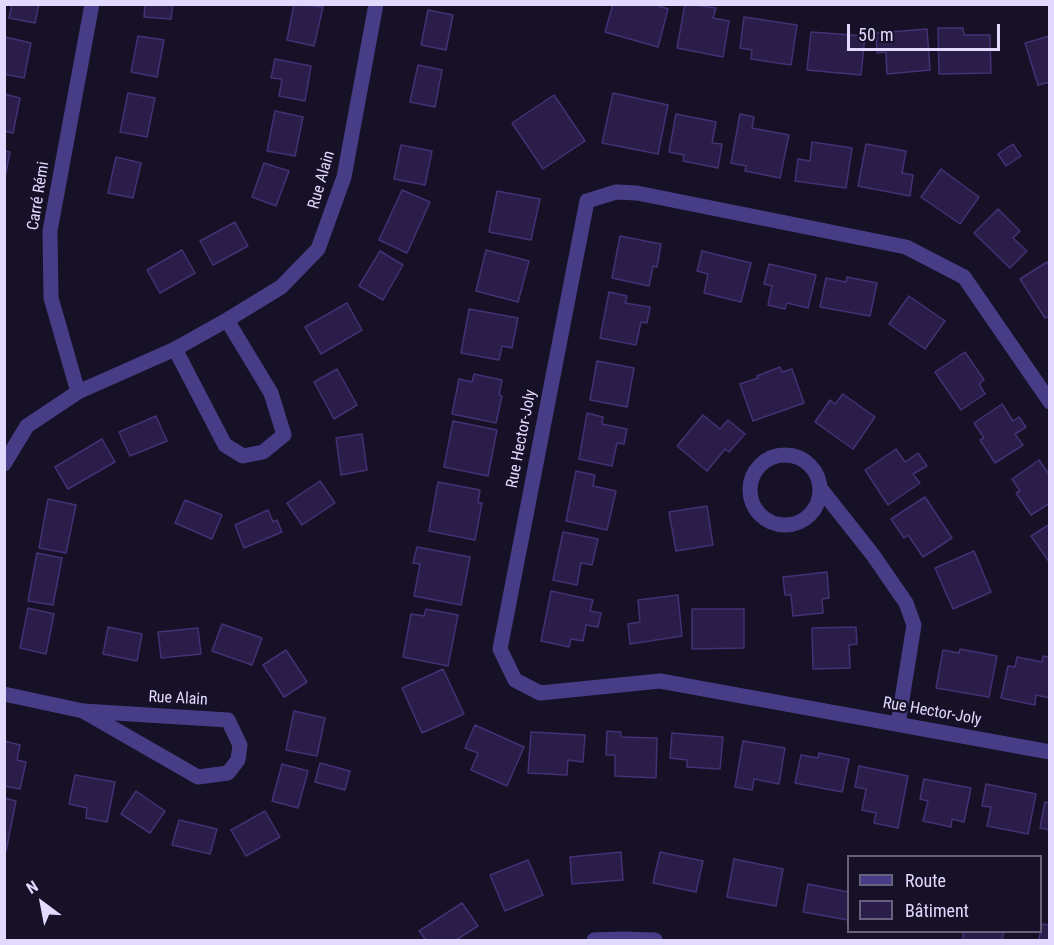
<!DOCTYPE html>
<meta charset="utf-8">
<style>
body{margin:0}
#map{position:relative;width:1054px;height:945px;overflow:hidden;background:#171128;font-family:"Roboto Condensed",sans-serif}
canvas{display:block}
.frame{position:absolute;inset:0;border:6px solid #e1d9fe;pointer-events:none}
.legend{position:absolute;left:847px;top:855px;width:195px;height:78px;box-sizing:border-box;background:#171128;border:2px solid #68617e;margin:0;padding:8px 10px;list-style:none;font-size:18px;color:#e1d9fe}
.legend li{display:flex;align-items:center;gap:12px;height:30px}
.legend b{width:30px;border:2px solid #68617e}
.north{position:absolute;left:12px;top:873px;width:60px;height:60px;-webkit-text-stroke:4px #171128;paint-order:stroke;rotate:328deg;font-size:16px;font-weight:700;line-height:24px;text-align:center;color:#e1d9fe}
.north::after{content:'';display:block;margin:auto;width:21px;height:27px;background:#e1d9fe;clip-path:polygon(50% 0,100% 100%,50% 72%,0 100%)}
.scale{position:absolute;left:847px;top:24px;width:153px;height:27px;box-sizing:border-box;border:3px solid #e1d9fe;border-top:0;padding-left:8px;font-size:18px;line-height:21px;white-space:nowrap;color:#e1d9fe;-webkit-text-stroke:4px #171128;paint-order:stroke}
</style>
<div id="map">
<canvas width="1054" height="945"></canvas>
<div class="frame"></div>
<ul class="legend">
<li><b style="height:8px;background:#473d86"></b>Route</li>
<li><b style="height:16px;background:#2a1d49"></b>Bâtiment</li>
</ul>
<div class="north">N</div>
<div class="scale">50 m</div>
</div>
<script>
const context = document.querySelector('canvas').getContext('2d');
context.lineJoin = 'round';
function fill(path, color) {
  context.fillStyle = color;
  context.fill(path, 'evenodd');
}
function poly(rows) {
  const path = new Path2D();
  for (const r of rows) {
    if (r.length === 3) {
      path.moveTo(r[0] + r[2], r[1]);
      path.arc(r[0], r[1], r[2], 0, 2 * Math.PI);
      continue;
    }
    path.moveTo(r[0], r[1]);
    for (let i = 2; i < r.length; i += 2) path.lineTo(r[i], r[i + 1]);
  }
  return path;
}
function strokePath(path, color, width, dash) {
  context.strokeStyle = color;
  context.lineWidth = width;
  context.lineCap = dash ? 'butt' : 'round';
  context.setLineDash(dash || []);
  context.stroke(path);
}
function write(font, color, halo, rows, align = 'center') {
  context.font = font + ' "Roboto Condensed",sans-serif';
  context.lineWidth = 5;
  context.setLineDash([]);
  context.textBaseline = 'middle';
  context.strokeStyle = halo;
  context.fillStyle = color;
  for (const [text, x, y, turn = 0] of rows) {
    context.save();
    context.translate(x, y);
    context.rotate((+turn || 0) * Math.PI / 180);
    context.textAlign = isNaN(turn) ? turn : align;
    if (halo) context.strokeText(text, 0, 0);
    context.fillText(text, 0, 0);
    context.restore();
  }
}
const building = poly([
 [12,4,39,4,35,23,9,18,12,4],
 [145,4,173,4,171,19,144,17,145,4],
 [294,4,323,7,314,46,287,40,294,4],
 [613,4,653,4,668,9,658,47,605,32,613,4],
 [685,4,716,8,713,18,729,21,723,57,677,48,685,4],
 [428,10,453,15,446,50,421,45,428,10],
 [744,17,797,25,791,65,751,59,752,50,740,48,744,17],
 [938,28,963,28,964,35,990,35,991,73,939,74,938,28],
 [927,29,930,70,887,74,886,52,877,53,876,33,927,29],
 [811,32,865,36,861,75,807,70,811,32],
 [138,36,164,40,157,77,131,72,138,36],
 [1050,36,1050,82,1038,85,1025,43,1050,36],
 [5,37,31,43,24,78,4,74,5,37],
 [275,59,311,66,305,101,279,96,282,79,271,78,275,59],
 [418,65,442,70,435,107,410,102,418,65],
 [128,93,155,98,147,137,120,132,128,93],
 [613,93,668,105,658,154,602,143,613,93],
 [4,94,20,98,13,133,4,131,4,94],
 [554,95,585,141,543,169,512,123,554,95],
 [275,111,303,117,295,156,267,151,275,111],
 [676,114,716,122,712,143,722,144,718,168,683,161,684,155,669,152,676,114],
 [740,114,754,117,752,128,789,135,780,178,745,171,746,166,731,163,740,114],
 [812,142,852,148,846,188,795,181,798,159,810,161,812,142],
 [866,144,906,151,902,173,913,175,910,196,858,186,866,144],
 [1013,144,1021,156,1006,166,998,154,1013,144],
 [401,145,432,151,425,185,394,179,401,145],
 [4,151,10,152,4,182,4,151],
 [116,157,141,163,133,198,108,193,116,157],
 [264,163,289,171,276,206,252,197,264,163],
 [941,169,979,197,960,224,921,197,941,169],
 [402,190,430,202,407,253,379,240,402,190],
 [497,191,540,199,531,240,489,232,497,191],
 [998,209,1020,231,1013,238,1027,251,1010,268,974,233,998,209],
 [235,222,248,246,213,265,200,241,235,222],
 [620,236,661,244,657,267,653,266,649,286,612,278,620,236],
 [182,250,195,273,160,293,147,270,182,250],
 [486,250,529,261,518,302,476,291,486,250],
 [380,251,403,265,383,300,359,286,380,251],
 [702,251,751,263,741,302,704,293,708,274,697,271,702,251],
 [1047,262,1050,266,1050,316,1045,318,1020,279,1047,262],
 [769,264,816,275,808,308,787,303,785,309,768,305,772,286,764,284,769,264],
 [847,277,877,283,870,316,820,307,826,278,846,282,847,277],
 [609,292,627,296,625,303,650,307,647,323,641,322,636,345,600,338,609,292],
 [909,296,945,321,925,349,889,324,909,296],
 [347,303,362,330,321,354,305,327,347,303],
 [469,309,518,318,512,348,502,346,499,360,461,353,469,309],
 [965,352,984,380,979,384,985,394,961,410,935,372,965,352],
 [597,361,634,368,627,407,590,400,597,361],
 [780,367,782,372,792,369,804,403,753,421,740,384,758,378,757,376,780,367],
 [337,369,357,405,334,419,314,382,337,369],
 [474,374,502,380,499,395,502,396,496,423,452,414,459,379,472,382,474,374],
 [843,394,875,417,853,449,815,422,830,400,835,404,843,394],
 [1002,404,1013,421,1019,417,1026,427,1015,434,1023,445,995,463,980,440,984,438,974,423,1002,404],
 [587,413,603,417,602,424,627,429,624,444,617,443,612,466,579,459,587,413],
 [703,415,720,429,728,420,745,434,729,452,725,449,707,471,677,446,703,415],
 [156,416,167,441,130,456,119,432,156,416],
 [453,421,497,430,488,476,444,467,453,421],
 [362,434,367,470,341,475,336,438,362,434],
 [102,439,115,462,68,489,55,467,102,439],
 [896,449,905,462,918,453,927,466,913,474,920,483,888,505,865,470,896,449],
 [1039,460,1050,476,1050,503,1031,515,1016,493,1020,491,1012,479,1039,460],
 [576,471,595,475,593,486,616,491,607,530,566,521,576,471],
 [320,481,335,503,302,525,287,503,320,481],
 [438,482,480,490,478,503,482,503,475,540,429,531,438,482],
 [925,497,952,538,923,557,908,535,904,538,891,519,925,497],
 [48,499,76,505,66,553,39,548,48,499],
 [185,500,222,515,212,539,175,523,185,500],
 [707,506,713,545,676,551,669,512,707,506],
 [268,510,273,522,277,520,282,532,244,548,235,525,268,510],
 [1050,524,1050,563,1031,536,1050,524],
 [563,532,598,539,592,565,581,563,577,585,553,580,563,532],
 [417,547,470,557,461,605,414,596,420,564,413,563,417,547],
 [974,551,991,592,953,609,935,568,974,551],
 [37,553,62,558,53,605,28,601,37,553],
 [827,572,829,598,822,599,823,613,793,616,791,595,785,595,783,577,827,572],
 [551,591,593,600,590,611,601,613,598,627,586,625,583,641,571,639,569,647,541,641,551,591],
 [678,595,682,636,630,644,628,624,640,622,638,600,678,595],
 [28,608,54,614,46,654,20,648,28,608],
 [426,609,458,615,448,666,403,657,411,614,424,616,426,609],
 [692,609,744,609,744,648,692,649,692,609],
 [222,624,262,638,252,665,212,651,222,624],
 [108,627,142,634,137,661,103,654,108,627],
 [856,627,857,644,849,645,850,668,813,669,812,628,856,627],
 [198,628,201,654,161,658,158,632,198,628],
 [960,649,997,656,989,697,936,688,943,650,959,653,960,649],
 [286,650,307,682,284,697,263,665,286,650],
 [1043,656,1050,657,1050,698,1036,695,1035,705,1001,698,1008,666,1015,667,1017,657,1042,662,1043,656],
 [443,669,464,714,422,733,402,688,443,669],
 [294,711,325,718,317,756,286,750,294,711],
 [475,725,524,747,507,786,471,770,478,753,465,748,475,725],
 [607,731,621,732,621,737,657,738,656,778,615,776,615,755,606,755,607,731],
 [531,732,585,735,583,762,568,760,567,775,528,773,531,732],
 [672,733,723,737,720,769,687,767,687,760,670,758,672,733],
 [4,741,20,745,17,760,26,762,20,789,4,786,4,741],
 [743,741,785,748,779,784,754,779,752,790,735,787,743,741],
 [819,753,849,759,842,792,795,783,801,755,818,758,819,753],
 [320,763,350,771,345,790,315,782,320,763],
 [282,764,308,771,298,808,272,801,282,764],
 [859,766,908,776,898,828,874,823,876,813,862,810,866,789,855,787,859,766],
 [75,775,115,782,107,822,86,818,87,808,69,804,75,775],
 [924,779,971,788,964,822,952,819,951,827,923,821,928,801,920,799,924,779],
 [986,784,1036,794,1028,834,987,826,991,807,982,806,986,784],
 [136,791,165,811,150,833,121,814,136,791],
 [4,798,16,801,6,851,4,851,4,798],
 [1045,802,1050,803,1050,830,1040,828,1045,802],
 [265,811,280,837,246,856,231,830,265,811],
 [179,820,217,829,210,854,172,845,179,820],
 [621,852,623,880,572,884,570,857,621,852],
 [660,852,703,861,696,892,653,883,660,852],
 [734,859,783,869,776,906,727,897,734,859],
 [528,860,543,895,505,911,490,875,528,860],
 [808,884,848,892,848,920,803,912,808,884],
 [462,903,478,926,456,940,426,940,419,931,462,903],
 [1042,924,1050,925,1050,940,1039,940,1042,924],
 [964,932,1004,932,1002,940,962,940,964,932]
]);
fill(building, '#2a1d49');
strokePath(building, '#443074', 1.5);
strokePath(poly([
 [175,349,225,445,243,456,263,452,284,435,271,393,227,320],
 [78,392,51,298,50,231,92,4],
 [1050,402,964,277,906,247,637,193,616,192,587,201,500,649,515,680,540,693,660,681,1050,752],
 [785,490,35],
 [4,464,27,426,78,392,175,349,227,320,281,287,318,249,344,177,376,4],
 [820,488,873,555,906,603,914,625,898,724],
 [4,694,83,711,228,720,240,745,238,760,228,773,198,777,83,711],
 [594,940,622,939,655,940]
]), '#473d86', 15);
write('16px', '#e1d9fe', '#171128', [
 ["Rue Alain",322,180,-74],
 ["Carré Rémi",39,196,-81],
 ["Rue Hector-Joly",522,439,-79],
 ["Rue Alain",178,699,3],
 ["Rue Hector-Joly",932,712,10]
]);
</script>
